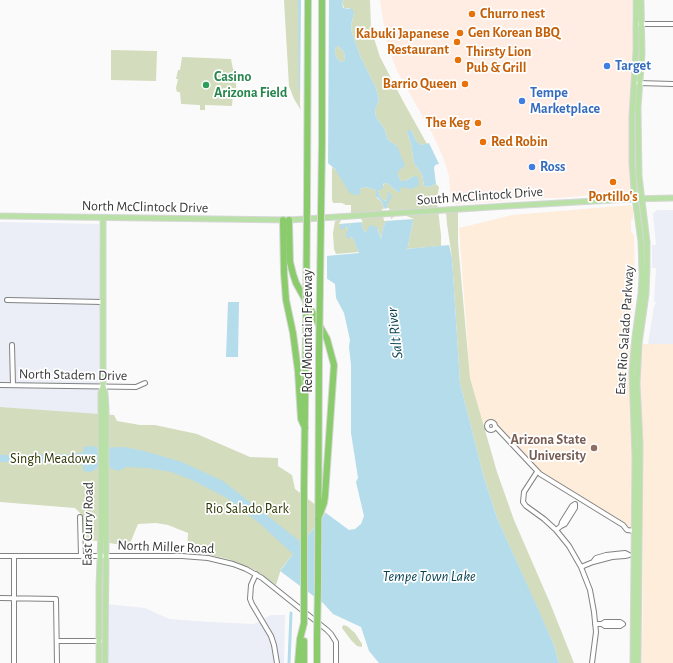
<!DOCTYPE html>
<style>
body{margin:0}
canvas{display:block;background:#fafafb}
</style>
<canvas width="673" height="663"></canvas>
<script>
const context = document.querySelector('canvas').getContext('2d');
context.lineJoin = 'round';
function fill(path, color) {
  context.fillStyle = color;
  context.fill(path, 'evenodd');
}
function poly(rows) {
  const path = new Path2D();
  for (const r of rows) {
    if (r.length === 3) {
      path.moveTo(r[0] + r[2], r[1]);
      path.arc(r[0], r[1], r[2], 0, 2 * Math.PI);
      continue;
    }
    path.moveTo(r[0], r[1]);
    for (let i = 2; i < r.length; i += 2) path.lineTo(r[i], r[i + 1]);
  }
  return path;
}
function strokePath(path, color, width, dash) {
  context.strokeStyle = color;
  context.lineWidth = width;
  context.lineCap = dash ? 'butt' : 'round';
  context.setLineDash(dash || []);
  context.stroke(path);
}
function write(font, color, halo, rows, align = 'center') {
  context.font = font + ' "Alegreya Sans",sans-serif';
  context.lineWidth = 3.5;
  context.setLineDash([]);
  context.textBaseline = 'middle';
  context.strokeStyle = halo;
  context.fillStyle = color;
  for (const [text, x, y, turn = 0] of rows) {
    context.save();
    context.translate(x, y);
    context.rotate((+turn || 0) * Math.PI / 180);
    context.textAlign = isNaN(turn) ? turn : align;
    if (halo) context.strokeText(text, 0, 0);
    context.fillText(text, 0, 0);
    context.restore();
  }
}
fill(poly([
 [380,0,632,0,632,20,634,32,632,51,634,58,629,163,631,191,630,193,627,194,616,193,559,198,545,198,511,200,494,202,451,204,449,176,443,157,432,133,397,71,387,45]
]), '#ffece3');
fill(poly([
 [657,210,673,210,673,344,648,344,654,306,655,305,656,302,654,302,656,268,652,268,652,245,656,245,653,214],
 [0,222,99,224,103,415,0,407],
 [106,604,145,608,169,619,211,622,254,624,271,615,285,615,284,663,107,663]
]), '#ebeef6');
fill(poly([
 [630,205,633,208,633,219,631,220,631,232,634,235,635,278,629,344,673,344,673,663,642,663,643,530,623,525,540,474,494,423,490,422,487,427,484,428,470,378,459,228,512,215]
]), '#ffeddc');
fill(poly([
 [284,0,298,0,304,115,294,99,289,86],
 [344,0,370,0,371,29,380,57,403,101,427,144,422,145,417,142,411,130,407,132,411,144,414,163,422,174,424,186,429,187,436,184,439,187,437,201,441,235,441,246,405,249,408,246,413,221,389,221,387,205,388,202,387,194,387,200,385,201,381,198,378,191,385,183,387,183,398,192,401,187,404,186,414,176,405,181,401,181,398,175,397,146,388,140,385,130,376,117,375,111,379,99,376,88,361,58,352,33,351,26,354,13,349,8,344,8,342,2],
 [336,46,338,46,344,52,345,60,342,62,339,61,336,56,335,52],
 [111,50,157,51,156,81,111,80],
 [182,57,231,59,233,69,236,70,236,93,233,93,232,106,205,105,205,110,200,110,200,105,181,104,180,92,177,92,176,88,178,79,176,79,178,70,180,70],
 [332,167,360,189,365,187,376,190,377,198,382,202,386,216,386,222,383,227,381,239,378,229,365,232,364,231,360,220,350,226,349,224,341,223,341,229,345,226,347,227,350,237,353,238,359,252,336,254,334,249,333,233,335,221,351,215,351,205,346,205,342,203,333,203,332,200],
 [446,212,458,212,458,243,470,378,497,472,514,520,550,603,574,663,559,663,554,645,497,518,483,474,460,383,452,258,447,224],
 [0,407,114,415,117,421,140,425,155,425,197,434,250,457,278,458,278,466,292,475,295,489,326,513,281,569,276,585,255,570,228,559,206,554,187,553,188,533,168,525,156,523,138,524,129,546,83,539,82,516,80,513,75,508,0,502],
 [343,625,347,626,355,633,362,644,362,647,357,646,351,640,342,628]
]), '#d3dcbd');
fill(poly([
 [298,0,344,0,342,2,343,8,352,9,354,13,351,26,352,33,361,58,376,88,379,99,375,111,376,117,385,130,388,140,397,146,405,166,398,171,398,175,401,181,405,181,414,176,418,177,419,185,412,189,401,187,400,192,398,192,387,183,385,183,383,184,383,188,378,191,381,198,385,201,387,200,388,192,390,193,392,197,387,205,389,221,392,221,397,217,404,217,412,219,413,221,408,246,406,249,449,245,452,258,460,383,483,474,497,518,540,613,554,645,559,663,379,663,369,651,361,627,333,614,323,603,280,571,293,554,258,522,227,498,192,480,171,472,148,468,126,467,118,471,108,467,98,467,91,472,83,471,83,465,72,464,55,462,0,462,0,455,72,454,84,452,83,447,93,446,98,448,124,447,144,451,182,462,223,481,302,543,326,513,349,530,355,529,361,524,364,516,356,482,358,478,351,433,351,365,349,347,350,340,344,313,336,298,335,284,326,278,326,256,359,253,353,238,351,237,348,239,347,238,346,233,348,230,347,227,346,226,344,229,340,229,341,223,347,221,350,226,351,220,360,220,364,231,365,232,367,231,370,225,377,227,381,239,383,227,386,222,386,216,382,202,376,196,376,190,365,187,360,189,360,194,354,195,349,192,335,169,317,154,304,115,299,87],
 [336,46,338,46,344,52,345,60,342,62,339,61,336,56,335,52],
 [408,130,411,130,417,142,422,145,429,143,439,164,435,165,434,168,436,184,429,187,424,186,422,174,414,163,411,144,407,132],
 [228,302,239,302,238,357,226,357]
]), '#b4dceb');
fill(poly([
 [301,0,329,0,328,166,315,155,302,116,300,105],
 [389,208,391,219,396,215,404,215,414,219,384,221,382,209],
 [358,216,361,219,363,222,339,224,341,220,349,219,349,218],
 [327,254,327,281,324,278,324,256]
]), '#fafafb');
strokePath(poly([
 [289,663,291,613]
]), '#b4dceb', 3);
const minor = poly([
 [639,24,673,24],
 [638,83,673,84],
 [7,300,103,302],
 [12,345,13,385],
 [0,385,136,387,145,383],
 [491,426,4],
 [495,426,540,474,623,525,627,530,635,531],
 [537,472,524,492,523,502,526,506,544,519,556,530,569,546,581,567,590,590,594,612,596,632,592,663],
 [80,517,81,556],
 [556,530,561,526,565,524,575,508,575,504,572,506,562,522,561,526],
 [0,556,182,556,208,558,233,564,246,569,262,578,327,630,331,634,336,642,336,663],
 [14,556,14,663],
 [581,567,593,562,612,557,625,556,629,555,625,553,606,555,596,558,593,562],
 [256,574,251,585,250,599,252,604,271,636,274,645,277,663],
 [0,598,56,599,57,663],
 [595,624,602,624,605,626,620,626,623,624,620,622,605,622,602,624],
 [57,641,100,641]
]);
const major = poly([
 [0,216,289,220,507,206,630,199,673,198],
 [103,218,103,387,105,393,106,408,106,562,105,663],
 [99,663,99,586,101,532,101,393,103,387],
 [633,663,635,458,632,372,635,337,641,293,642,275,641,242,634,190,632,163,632,117,636,50,636,0],
 [638,663,640,444,637,383,639,344,646,294,647,268,647,242,639,176,638,107,642,54,641,0]
]);
const highway = poly([
 [322,143,322,0],
 [307,202,308,0],
 [283,220,284,273,286,300,293,333,298,371,301,419,305,428],
 [289,220,290,262,293,274,296,283,327,339,334,365,325,496,324,503,318,519],
 [304,489,306,331],
 [318,584,319,357],
 [317,637,317,663],
 [298,663,300,639,304,623],
 [304,663,304,641]
]);
strokePath(minor, '#818282', 6);
strokePath(major, '#d7d7d7', 7);
strokePath(highway, '#d7d7d7', 8);
strokePath(minor, '#fff', 4);
strokePath(major, '#b9e0a6', 5);
strokePath(highway, '#8acb6b', 6);
const highwayBridge = poly([
 [306,331,307,202],
 [319,357,322,143],
 [304,623,304,489],
 [317,637,318,584]
]);
strokePath(highwayBridge, '#d7d7d7', 8, []);
strokePath(highwayBridge, '#8acb6b', 6);
for (const [x, y, r, color] of [
 [472,14,4,"#e8710a"],
 [460,33,4,"#e8710a"],
 [457,42,4,"#e8710a"],
 [458,60,4,"#e8710a"],
 [607,66,4,"#3f7fe0"],
 [465,84,4,"#e8710a"],
 [206,85,4,"#2e9e5b"],
 [522,101,4,"#3f7fe0"],
 [478,123,4,"#e8710a"],
 [483,142,4,"#e8710a"],
 [532,167,4,"#3f7fe0"],
 [613,182,4,"#e8710a"],
 [594,448,4,"#8d6e63"]
]) {
  const dot = new Path2D();
  dot.arc(x, y, r, 0, 2 * Math.PI);
  context.fillStyle = color;
  context.fill(dot);
  strokePath(dot, '#fff', 1.5);
}
write('bold 14px', '#c56008', '#fff', [
 ["Churro nest",480,14],
 ["Gen Korean BBQ",468,33],
 ["Kabuki Japanese",449,34,"right"],
 ["Restaurant",449,50,"right"],
 ["Thirsty Lion",466,52],
 ["Pub & Grill",466,68],
 ["Barrio Queen",457,84,"right"],
 ["The Keg",470,123,"right"],
 ["Red Robin",491,142],
 ["Portillo's",613,197,"center"]
], 'left');
write('bold 14px', '#366cbe', '#fff', [
 ["Target",615,66],
 ["Tempe",530,93],
 ["Marketplace",530,109],
 ["Ross",540,167]
], 'left');
write('bold 14px', '#27864d', '#fff', [
 ["Casino",214,77],
 ["Arizona Field",214,93]
], 'left');
write('14px', '#383838', '#fff', [
 ["South McClintock Drive",480,196,-4],
 ["North McClintock Drive",145,207,1],
 ["East Rio Salado Parkway",625,330,-86],
 ["Red Mountain Freeway",308,331,-90],
 ["North Stadem Drive",73,375,1],
 ["East Curry Road",88,524,-89],
 ["North Miller Road",166,547,2]
]);
write('bold 14px', '#785e54', '#fff', [
 ["Arizona State",586,440],
 ["University",586,456]
], 'right');
write('14px', '#2c3600', '#fff', [
 ["Singh Meadows",53,459],
 ["Rio Salado Park",247,509]
]);
write('italic 15px', '#094353', '#fff', [
 ["Salt River",395,333,-97],
 ["Tempe Town Lake",429,576]
]);
</script>
